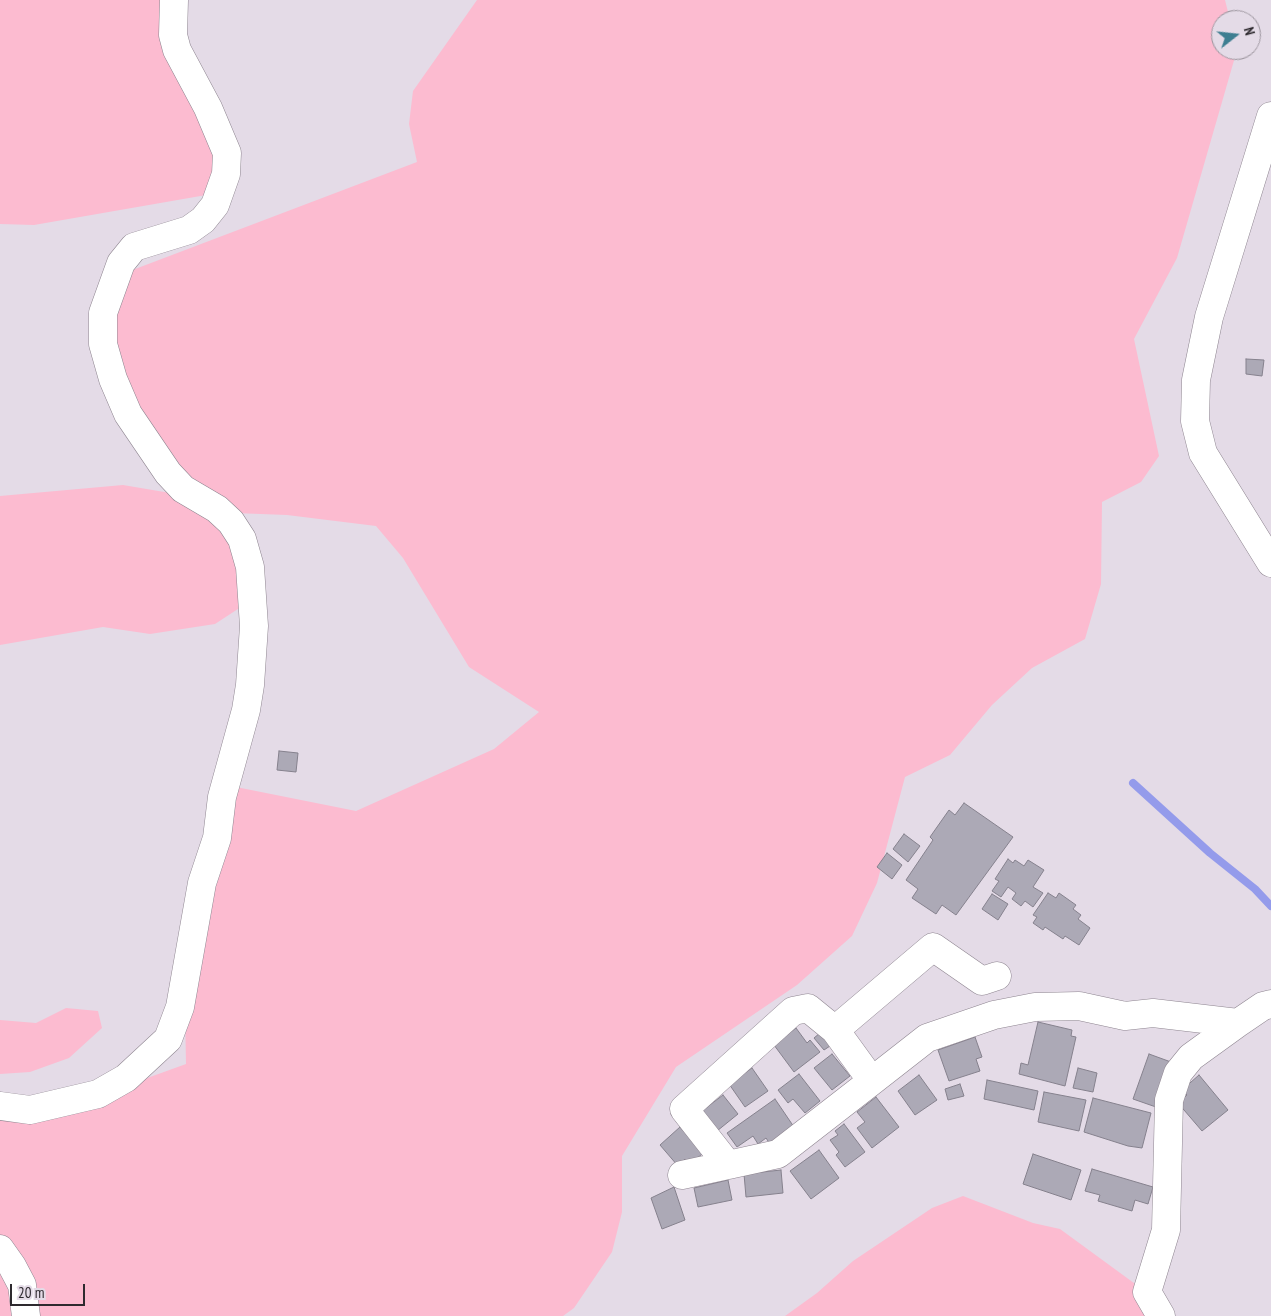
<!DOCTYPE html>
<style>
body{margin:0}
#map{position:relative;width:1271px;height:1316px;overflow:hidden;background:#e4dbe7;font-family:"PT Sans Narrow",sans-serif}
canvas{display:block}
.north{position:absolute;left:1211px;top:10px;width:50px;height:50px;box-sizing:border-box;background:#e4dbe7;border:1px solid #9b949d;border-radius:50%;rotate:74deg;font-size:14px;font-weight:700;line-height:20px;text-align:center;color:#2e2a2f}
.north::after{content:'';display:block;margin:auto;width:18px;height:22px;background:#3e7e91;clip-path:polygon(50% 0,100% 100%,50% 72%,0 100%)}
.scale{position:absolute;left:10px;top:1284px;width:75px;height:22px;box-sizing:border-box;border:2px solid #2e2a2f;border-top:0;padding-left:6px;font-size:15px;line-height:18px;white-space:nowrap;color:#2e2a2f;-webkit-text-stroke:4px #e4dbe7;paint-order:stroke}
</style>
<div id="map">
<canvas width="1271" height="1316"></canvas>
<div class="north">N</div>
<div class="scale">20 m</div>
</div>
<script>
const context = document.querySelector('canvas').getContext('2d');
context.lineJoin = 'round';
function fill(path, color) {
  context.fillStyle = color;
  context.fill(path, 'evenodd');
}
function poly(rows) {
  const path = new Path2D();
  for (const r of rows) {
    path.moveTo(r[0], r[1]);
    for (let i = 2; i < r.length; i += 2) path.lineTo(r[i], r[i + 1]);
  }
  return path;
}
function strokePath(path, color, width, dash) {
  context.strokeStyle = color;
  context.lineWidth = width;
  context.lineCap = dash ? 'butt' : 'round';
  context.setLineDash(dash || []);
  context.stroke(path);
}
fill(poly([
 [0,0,166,0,222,151,212,194,34,225,0,224],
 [477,0,1225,0,1230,20,1221,20,1221,50,1237,50,1177,258,1134,339,1159,456,1141,482,1102,502,1101,584,1085,639,1032,668,992,705,950,755,905,777,877,883,852,936,797,985,676,1067,622,1156,622,1212,612,1252,574,1308,563,1316,31,1316,0,1237,0,1112,128,1085,186,1064,185,1011,231,786,356,811,494,749,539,712,469,667,403,558,376,526,287,515,234,513,172,469,110,354,122,274,417,162,409,124,413,91],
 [123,485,182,495,236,536,244,605,215,624,150,634,103,627,0,645,0,496],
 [66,1008,98,1011,102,1028,69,1058,30,1072,0,1074,0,1020,36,1023],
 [963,1196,1033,1223,1060,1229,1138,1286,1154,1316,785,1316,817,1293,853,1261,932,1208],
 [0,1262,19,1316,0,1316]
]), '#fcbbd0');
strokePath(poly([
 [1133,783,1210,853,1255,889,1271,906]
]), '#949beb', 8);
const building = poly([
 [1246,359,1264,360,1262,376,1246,374,1246,359],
 [279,751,298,753,296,772,277,770,279,751],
 [964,803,1013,837,956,915,942,905,936,914,912,898,918,889,906,880,933,840,930,837,949,810,955,815,964,803],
 [904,834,920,846,908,862,893,849,904,834],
 [887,853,902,865,892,879,877,867,887,853],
 [1008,859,1013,863,1015,860,1024,866,1028,860,1044,870,1033,887,1043,893,1033,907,1025,901,1021,906,1012,899,1016,893,1008,887,1001,897,992,891,999,881,995,879,1008,859],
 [1048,893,1056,898,1059,893,1076,905,1073,909,1081,915,1078,919,1090,928,1079,945,1065,936,1063,939,1045,927,1043,930,1033,923,1037,917,1033,915,1048,893],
 [992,894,1008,904,998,920,982,909,992,894],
 [1038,1022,1072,1030,1071,1036,1076,1037,1065,1086,1019,1074,1021,1063,1028,1065,1038,1022],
 [796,1028,807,1043,810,1040,820,1052,794,1072,774,1045,796,1028],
 [820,1033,830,1046,824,1050,814,1038,820,1033],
 [975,1037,982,1057,976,1059,980,1071,949,1081,938,1050,975,1037],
 [832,1054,850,1076,832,1090,814,1068,832,1054],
 [1149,1054,1171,1062,1156,1107,1133,1099,1149,1054],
 [752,1068,768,1091,745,1107,729,1084,752,1068],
 [1078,1068,1097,1073,1093,1092,1073,1088,1078,1068],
 [799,1074,820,1101,805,1113,793,1099,788,1103,778,1090,799,1074],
 [919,1075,937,1100,915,1115,898,1091,919,1075],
 [1199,1075,1228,1110,1202,1131,1178,1103,1187,1095,1182,1090,1199,1075],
 [987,1080,1038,1091,1034,1110,984,1099,987,1080],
 [960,1084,964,1096,948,1100,945,1089,960,1084],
 [1044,1092,1086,1100,1079,1131,1038,1122,1044,1092],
 [723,1095,738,1114,717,1131,702,1111,723,1095],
 [876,1097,899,1127,872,1148,857,1128,865,1122,857,1112,876,1097],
 [1093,1098,1151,1113,1142,1148,1128,1146,1084,1132,1093,1098],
 [775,1099,794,1127,770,1144,766,1138,758,1144,753,1136,737,1147,727,1133,775,1099],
 [844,1124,865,1152,845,1167,836,1155,839,1152,830,1140,838,1135,835,1131,844,1124],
 [680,1127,703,1153,690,1165,685,1159,678,1166,660,1145,680,1127],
 [819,1150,839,1178,811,1199,790,1171,819,1150],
 [1033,1154,1081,1170,1071,1200,1023,1184,1033,1154],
 [1092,1169,1153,1187,1148,1204,1135,1200,1132,1211,1098,1201,1100,1195,1085,1191,1092,1169],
 [781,1170,783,1193,746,1197,744,1174,781,1170],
 [728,1180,732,1200,698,1207,694,1188,728,1180],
 [674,1187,685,1220,662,1229,651,1198,674,1187]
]);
fill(building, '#aca9b6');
strokePath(building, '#85818d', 1);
const minor = poly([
 [1271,116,1209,317,1196,380,1195,421,1203,453,1271,563],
 [835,1030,933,947,982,981,997,976],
 [872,1081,835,1030,808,1008,793,1011,684,1109,728,1165,778,1154,872,1081,927,1038,994,1015,1035,1007,1079,1006,1125,1016,1153,1013,1238,1023,1263,1006,1271,1004],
 [0,1106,30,1110,98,1094,126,1078,168,1039,180,1007,202,883,217,838,222,797,246,710,250,685,254,626,250,567,242,539,231,522,217,509,183,489,168,473,128,414,113,379,103,344,103,313,121,263,134,247,189,230,203,220,215,205,226,174,227,153,208,108,177,50,173,35,174,0],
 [682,1175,728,1165],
 [0,1249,12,1266,22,1285,26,1316],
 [1161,1316,1147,1292,1166,1230,1169,1100,1178,1073,1191,1057,1238,1023]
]);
strokePath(minor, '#8e8590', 29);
strokePath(minor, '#fff', 28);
</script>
